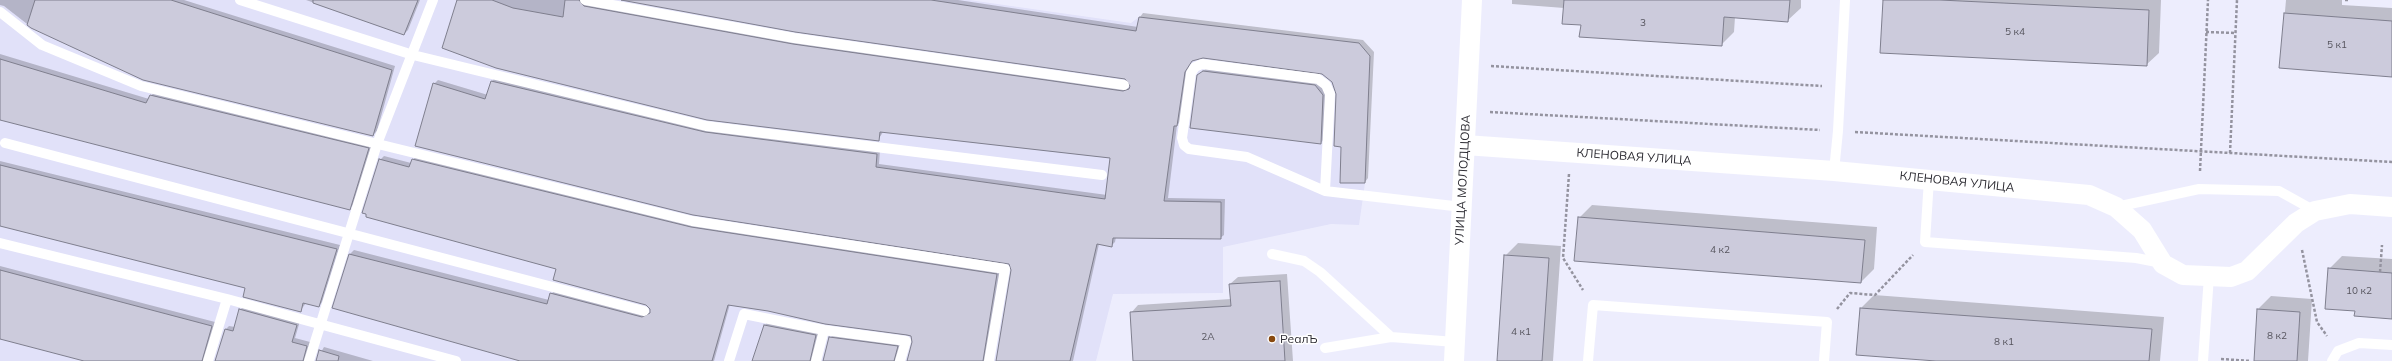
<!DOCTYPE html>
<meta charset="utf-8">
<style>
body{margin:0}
canvas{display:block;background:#ededfd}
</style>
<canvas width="2392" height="361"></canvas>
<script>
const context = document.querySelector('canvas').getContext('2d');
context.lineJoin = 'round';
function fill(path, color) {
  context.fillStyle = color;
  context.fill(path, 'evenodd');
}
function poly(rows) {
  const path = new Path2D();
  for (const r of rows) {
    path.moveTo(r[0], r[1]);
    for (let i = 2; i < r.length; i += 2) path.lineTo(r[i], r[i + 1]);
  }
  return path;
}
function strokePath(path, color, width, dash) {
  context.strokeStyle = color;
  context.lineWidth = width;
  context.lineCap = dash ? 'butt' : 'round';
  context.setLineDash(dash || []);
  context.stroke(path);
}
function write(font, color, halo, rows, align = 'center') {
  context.font = font + ' Mulish,sans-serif';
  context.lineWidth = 3;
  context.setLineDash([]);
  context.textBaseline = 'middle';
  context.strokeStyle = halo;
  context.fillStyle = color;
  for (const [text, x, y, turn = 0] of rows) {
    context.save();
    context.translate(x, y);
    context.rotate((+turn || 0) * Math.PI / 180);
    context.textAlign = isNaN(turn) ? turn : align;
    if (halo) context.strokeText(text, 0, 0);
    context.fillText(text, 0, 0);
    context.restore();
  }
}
fill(poly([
 [0,0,969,0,1131,23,1139,17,1359,43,1370,56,1365,183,1359,225,1331,224,1223,247,1223,293,1113,294,1096,361,0,361]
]), '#e1e1f9');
fill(poly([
 [0,0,184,0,395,66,377,131,373,135,31,27,4,6,0,5],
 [306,0,420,0,408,30,404,34],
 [458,0,586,0,1128,88,1131,86,1125,78,627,0,958,0,1138,27,1140,17,1143,13,1363,40,1374,52,1368,178,1365,182,1342,146,1337,94,1333,81,1322,73,1203,57,1193,60,1189,65,1181,121,1177,125,1168,198,1225,199,1224,235,1220,238,1116,237,1115,242,1111,246,1099,244,1073,361,997,361,1012,266,1006,262,434,84,438,80,488,95,492,81,496,77,709,129,880,150,879,164,1107,195,1111,158,883,132,878,140],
 [1512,0,1801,0,1801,8,1788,20,1735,17,1734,32,1721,45,1582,24,1564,8,1512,4],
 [1884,0,2161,0,2159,53,2146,65],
 [2286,0,2342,0,2342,5,2392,8,2392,76,2280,67],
 [0,54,149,99,154,92,372,145,353,205,349,209,0,118],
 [1208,67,1319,82,1327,91,1324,139,1321,143,1202,72],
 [384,156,411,163,416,156,695,224,1001,271,989,361,908,361,913,343,911,336,730,304,714,361,523,361,334,307,350,254,354,250,549,300,554,290,647,314,651,312,646,304,557,268,380,160],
 [0,161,340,245,322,302,319,306,306,303,300,311,246,288,0,225],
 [1592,205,1877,227,1874,269,1861,282,1576,260,1579,218],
 [1518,243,1561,246,1553,361,1498,361,1505,256],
 [2342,256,2392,259,2392,318,2356,310,2329,269],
 [0,266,215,322,206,361,88,361,0,338],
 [1287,274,1293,361,1134,361,1131,313,1138,305,1231,299,1230,284,1238,277],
 [1874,295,2164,317,2160,361,1949,361,1861,308],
 [2271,296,2312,299,2308,361,2255,361,2258,309],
 [244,306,300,321,295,338,310,342,308,361,216,361,225,330,229,326,235,327,240,310],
 [768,321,819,331,815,361,753,361,765,325],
 [834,334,901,343,899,361,824,361,830,338],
 [324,347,373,361,316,361]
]), '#0003');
const building = poly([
 [35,0,171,0,392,70,373,136,143,80,31,28,27,25,35,0],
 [313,0,418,0,404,35,313,3,313,0],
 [457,0,492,0,513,8,563,17,565,0,579,0,584,6,793,44,1123,91,1129,89,1130,86,1125,79,795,32,621,0,931,0,1136,31,1139,17,1359,43,1370,56,1365,183,1340,183,1341,147,1334,146,1336,94,1332,82,1322,74,1203,58,1192,61,1185,72,1177,126,1174,126,1164,201,1221,202,1221,239,1113,238,1112,247,1097,244,1070,361,996,361,1011,270,1009,264,693,215,415,146,433,83,485,99,491,81,705,132,877,154,876,167,1105,199,1110,158,880,132,879,141,707,120,496,68,442,48,457,0],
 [1564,0,1790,0,1788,22,1724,17,1722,46,1579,37,1581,25,1562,24,1564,0],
 [1883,0,1940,0,2149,10,2147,66,1880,53,1883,0],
 [2284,13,2392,21,2392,77,2279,68,2284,13],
 [0,59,146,103,150,95,369,148,350,210,0,120,0,59],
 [1203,71,1315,85,1323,95,1321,144,1190,128,1197,75,1203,71],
 [379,159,409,167,412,159,691,227,997,274,983,361,907,361,912,342,911,336,907,335,825,324,768,311,728,305,712,361,520,361,332,308,349,254,547,304,550,293,642,317,650,313,650,309,646,305,553,280,556,269,366,217,366,214,362,213,379,159],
 [0,165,337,249,319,307,303,303,301,312,243,297,245,288,0,226,0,165],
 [1578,217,1865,240,1861,283,1574,261,1578,217],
 [1504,255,1549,258,1542,361,1497,361,1504,255],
 [2328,268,2392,273,2392,319,2354,316,2355,311,2325,309,2328,268],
 [0,270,212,326,202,361,84,361,0,339,0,270],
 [1280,281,1285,361,1133,361,1130,312,1231,306,1229,284,1280,281],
 [1860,308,2152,329,2149,361,1936,361,1856,355,1860,308],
 [239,309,297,325,292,342,307,346,303,361,215,361,225,329,233,331,239,309],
 [2257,309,2300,312,2297,361,2254,361,2257,309],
 [764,325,816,335,810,361,752,361,764,325],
 [829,337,898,346,894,361,823,361,829,337],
 [319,350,339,356,338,361,316,361,319,350]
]);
fill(building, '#cccbdc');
strokePath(building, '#7f7f8e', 1);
strokePath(poly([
 [2345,0,2350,0],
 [2206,32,2235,33],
 [1491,66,1822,86],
 [1490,112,1820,130],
 [1855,132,2392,162],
 [2230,153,2237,0],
 [2200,171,2208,0],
 [1569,174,1563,258,1583,290],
 [2302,250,2317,322,2327,336],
 [2380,272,2382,245],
 [1837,309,1850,293,1875,295,1913,255],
 [2221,359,2251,361]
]), '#94939f', 2.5, [3, 2]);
strokePath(poly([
 [240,0,413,55,706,126,1102,175],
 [585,0,794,38,1124,85],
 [0,12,42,45,141,86,692,221,1005,269,989,361],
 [5,143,644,311],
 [1834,171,1838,131,1845,0],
 [1929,179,1925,242,2136,258,2162,263],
 [1325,191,1330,94,1326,85,1318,79,1202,64,1195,67,1191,73,1182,138,1184,145,1189,149,1247,157,1325,191,1462,207],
 [2116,207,2199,189,2279,191,2315,211],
 [0,243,227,299],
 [1272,254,1304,261,1320,272,1391,337,1455,342],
 [1325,348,1391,337],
 [208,361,227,299,456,361],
 [309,361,377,144,433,0],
 [729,361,744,314,824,330,906,341,900,361],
 [816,361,824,330],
 [1588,361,1593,305,1827,322,1824,361],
 [2203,361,2209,276],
 [2332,361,2338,351,2359,343,2392,345]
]), '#fff', 10);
strokePath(poly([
 [1465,145,1834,171,2089,195,2116,207,2142,230,2163,264,2183,275,2231,277,2247,271,2296,223,2315,211,2350,204,2392,207],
 [1454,361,1472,0]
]), '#fff', 20);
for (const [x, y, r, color] of [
 [1272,339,4,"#88490f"]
]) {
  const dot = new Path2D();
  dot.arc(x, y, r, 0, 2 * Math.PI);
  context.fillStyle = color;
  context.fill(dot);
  strokePath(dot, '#fff', 1.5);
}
write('10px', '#55545d', null, [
 ["3",1643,23],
 ["5 к4",2015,32],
 ["5 к1",2337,45],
 ["4 к2",1720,250],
 ["10 к2",2359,291],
 ["4 к1",1521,332],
 ["8 к2",2277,336],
 ["2А",1208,337],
 ["8 к1",2004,342]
]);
write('12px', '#2d2c33', '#fff', [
 ["КЛЕНОВАЯ УЛИЦА",1634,157,4],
 ["УЛИЦА МОЛОДЦОВА",1463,180,-87],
 ["КЛЕНОВАЯ УЛИЦА",1957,182,6]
]);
write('12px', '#2d2c33', '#fff', [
 ["РеалЪ",1280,339]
], 'left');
</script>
